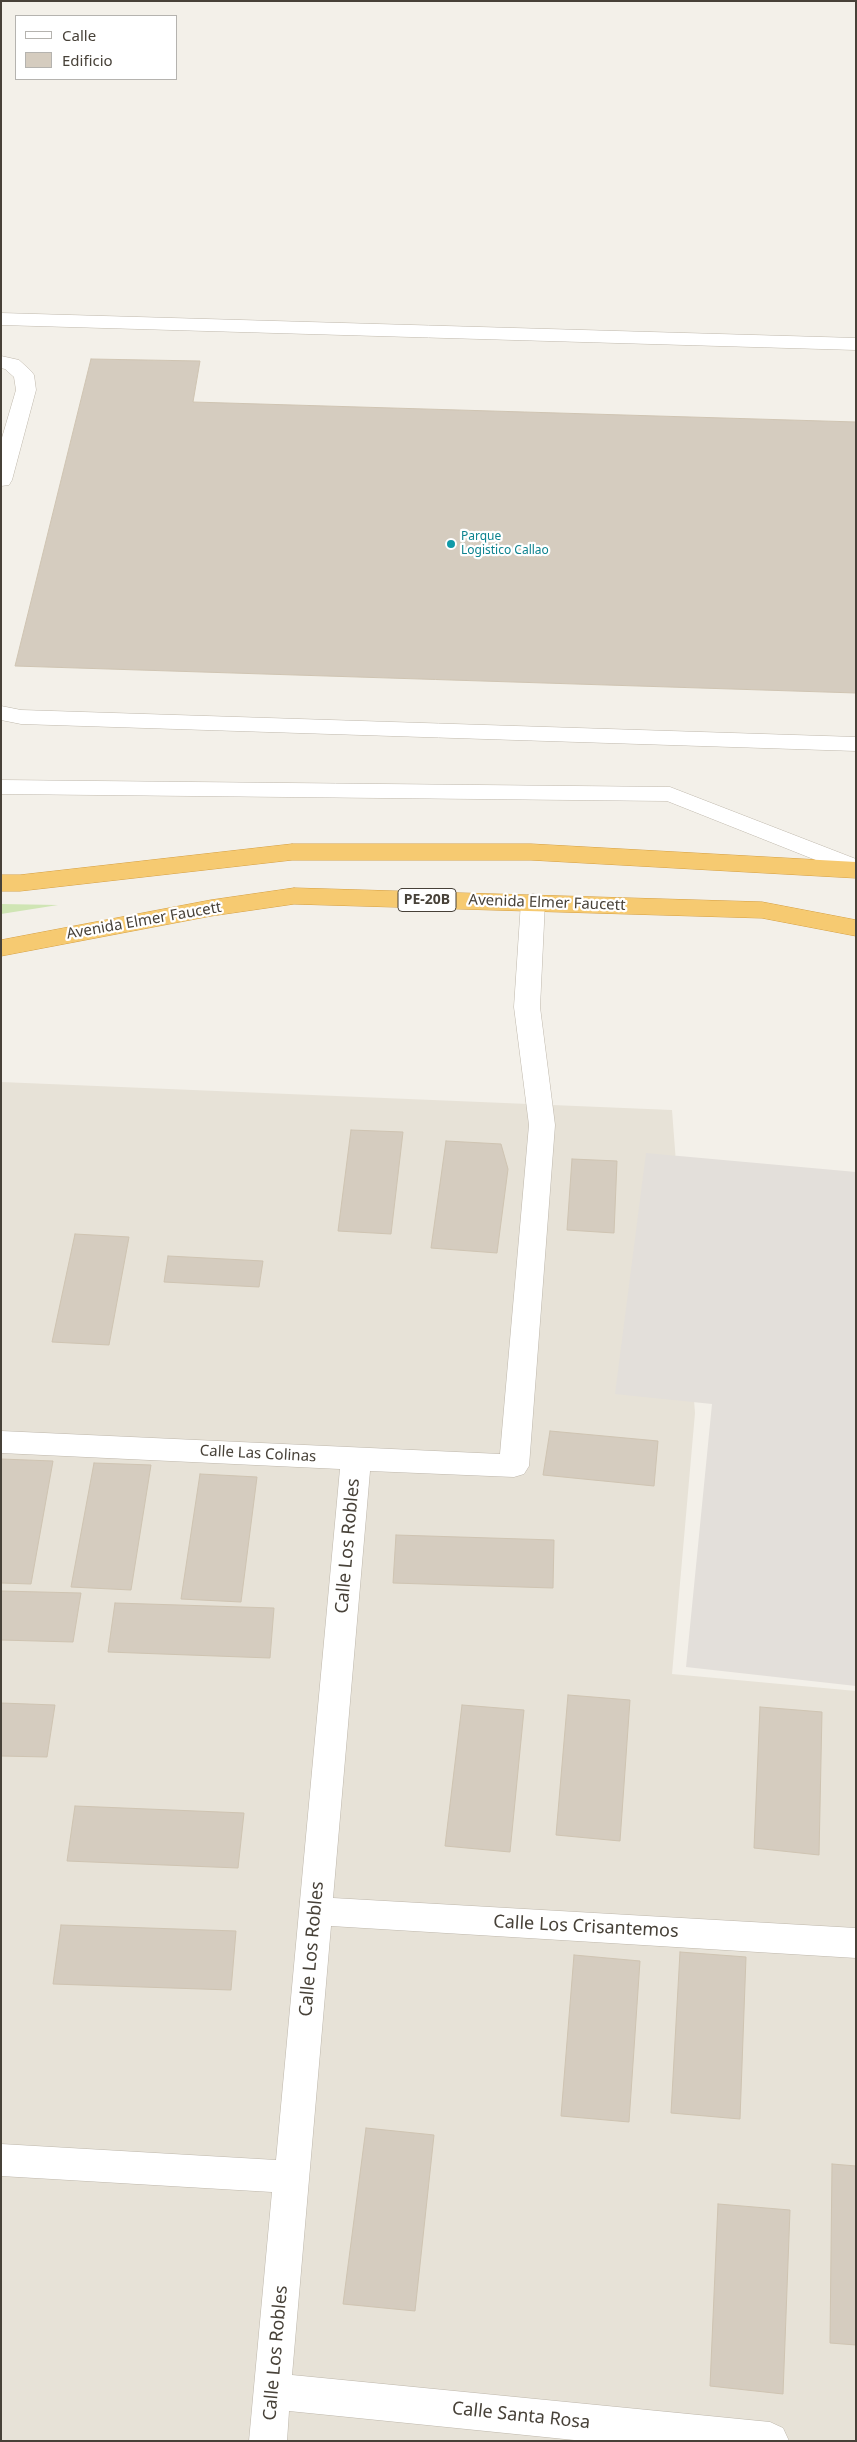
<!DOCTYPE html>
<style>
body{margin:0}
#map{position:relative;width:857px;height:2442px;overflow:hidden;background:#f3f0e9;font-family:"Noto Sans",sans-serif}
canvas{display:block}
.frame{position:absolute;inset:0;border:2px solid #474138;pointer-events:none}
.legend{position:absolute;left:15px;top:15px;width:162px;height:65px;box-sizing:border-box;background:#fff;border:1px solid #b5b3af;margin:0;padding:6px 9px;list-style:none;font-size:15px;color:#474138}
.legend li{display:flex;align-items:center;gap:10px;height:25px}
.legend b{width:25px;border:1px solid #b5b3af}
</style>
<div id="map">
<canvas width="857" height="2442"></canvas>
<div class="frame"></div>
<ul class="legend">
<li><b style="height:6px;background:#fff"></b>Calle</li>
<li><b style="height:14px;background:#d5ccbf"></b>Edificio</li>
</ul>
</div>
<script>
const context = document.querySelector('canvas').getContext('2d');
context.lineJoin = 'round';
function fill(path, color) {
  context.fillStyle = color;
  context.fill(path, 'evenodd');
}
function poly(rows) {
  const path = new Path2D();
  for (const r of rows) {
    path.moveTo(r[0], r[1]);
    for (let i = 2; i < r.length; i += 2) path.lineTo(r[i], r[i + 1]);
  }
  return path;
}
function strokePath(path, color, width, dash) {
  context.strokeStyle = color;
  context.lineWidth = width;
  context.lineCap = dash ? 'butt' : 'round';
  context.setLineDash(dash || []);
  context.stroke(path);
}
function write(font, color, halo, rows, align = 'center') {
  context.font = font + ' "Noto Sans",sans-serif';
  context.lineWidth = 4.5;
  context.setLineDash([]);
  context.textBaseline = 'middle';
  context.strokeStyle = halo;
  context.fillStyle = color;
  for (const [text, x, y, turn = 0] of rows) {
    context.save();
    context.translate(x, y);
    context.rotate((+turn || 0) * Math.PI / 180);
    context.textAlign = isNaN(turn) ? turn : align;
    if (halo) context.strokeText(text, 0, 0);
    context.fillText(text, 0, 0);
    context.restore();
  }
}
fill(poly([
 [1,1082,672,1110,695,1413,672,1674,856,1691,856,2441,1,2441]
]), '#e7e2d7');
fill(poly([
 [646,1153,856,1172,856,1686,686,1667,712,1404,615,1394]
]), '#e3dfda');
fill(poly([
 [1,904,58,905,1,914]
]), '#cfe5b4');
const building = poly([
 [91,359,200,361,193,402,856,422,856,693,15,666,91,359],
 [351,1130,403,1132,391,1234,338,1231,351,1130],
 [446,1141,501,1144,508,1169,497,1253,431,1248,446,1141],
 [572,1159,617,1161,614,1233,567,1230,572,1159],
 [75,1234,129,1237,109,1345,52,1342,75,1234],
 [168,1256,263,1261,259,1287,164,1282,168,1256],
 [550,1431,658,1441,654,1486,543,1475,550,1431],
 [1,1459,53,1461,31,1584,1,1583,1,1459],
 [94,1463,151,1465,131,1590,71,1587,94,1463],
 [200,1474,257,1477,241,1602,181,1599,200,1474],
 [396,1535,554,1540,553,1588,393,1583,396,1535],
 [1,1591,81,1593,73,1642,1,1640,1,1591],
 [115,1603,274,1608,270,1658,108,1652,115,1603],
 [568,1695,630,1700,620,1841,556,1835,568,1695],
 [1,1703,55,1705,47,1757,1,1756,1,1703],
 [462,1705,524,1710,510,1852,445,1846,462,1705],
 [760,1707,822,1712,819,1855,754,1848,760,1707],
 [75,1806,244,1813,238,1868,67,1861,75,1806],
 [61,1925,236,1931,231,1990,53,1984,61,1925],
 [680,1952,746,1957,740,2119,671,2113,680,1952],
 [574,1955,640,1961,629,2122,561,2116,574,1955],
 [366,2128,434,2135,415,2311,343,2304,366,2128],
 [832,2164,856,2166,856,2345,830,2343,832,2164],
 [718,2204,790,2210,783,2394,710,2386,718,2204]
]);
fill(building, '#d5ccbf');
strokePath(building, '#cfc4b2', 1);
const lane = poly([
 [1,313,856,338,856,350,1,325,1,313],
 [1,356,19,360,31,371,34,375,36,390,12,480,9,485,1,486,1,441,16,390,14,377,5,369,1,368,1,356],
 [1,706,21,710,856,737,856,751,21,724,1,720,1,706],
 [1,780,670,787,856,859,856,876,667,801,1,794,1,780]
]);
const street = poly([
 [533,894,542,896,545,902,540,1007,555,1125,529,1466,524,1474,514,1477,370,1471,333,1898,856,1928,856,1958,331,1926,292,2375,770,2422,783,2428,789,2441,584,2441,289,2411,287,2441,249,2441,272,2192,1,2176,1,2144,276,2160,340,1469,1,1453,1,1431,500,1454,529,1125,514,1007,521,902,524,896,533,894]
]);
const highway = poly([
 [292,844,531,844,856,862,856,878,531,860,292,860,20,891,1,891,1,875,20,875,292,844],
 [294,888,762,902,856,920,856,936,762,918,294,904,211,916,1,956,1,940,211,900,294,888]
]);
strokePath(lane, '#bfb8ac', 1);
strokePath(street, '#bfb8ac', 1);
strokePath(highway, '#d59f41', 1);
fill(lane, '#fff');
fill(street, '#fff');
fill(highway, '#f6ca71');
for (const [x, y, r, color] of [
 [451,544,5,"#0f9aa8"]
]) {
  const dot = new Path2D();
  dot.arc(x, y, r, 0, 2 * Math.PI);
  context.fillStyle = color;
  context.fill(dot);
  strokePath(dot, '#fff', 2);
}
write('12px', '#0d838f', '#fff', [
 ["Parque",461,537],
 ["Logistico Callao",461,551]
], 'left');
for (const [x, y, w] of [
 [427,900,58]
]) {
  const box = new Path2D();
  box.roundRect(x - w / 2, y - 11.5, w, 23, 4);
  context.fillStyle = '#fff';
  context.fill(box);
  strokePath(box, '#474138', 1);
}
write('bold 14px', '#474138', null, [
 ["PE-20B",427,900]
]);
write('15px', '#474138', '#fff', [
 ["Avenida Elmer Faucett",547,903,2],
 ["Avenida Elmer Faucett",144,921,-10],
 ["Calle Las Colinas",258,1454,3]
]);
write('18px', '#474138', '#fff', [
 ["Calle Los Robles",348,1546,-85],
 ["Calle Los Crisantemos",586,1927,3],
 ["Calle Los Robles",312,1949,-85],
 ["Calle Los Robles",276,2353,-85],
 ["Calle Santa Rosa",521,2416,6]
]);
</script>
